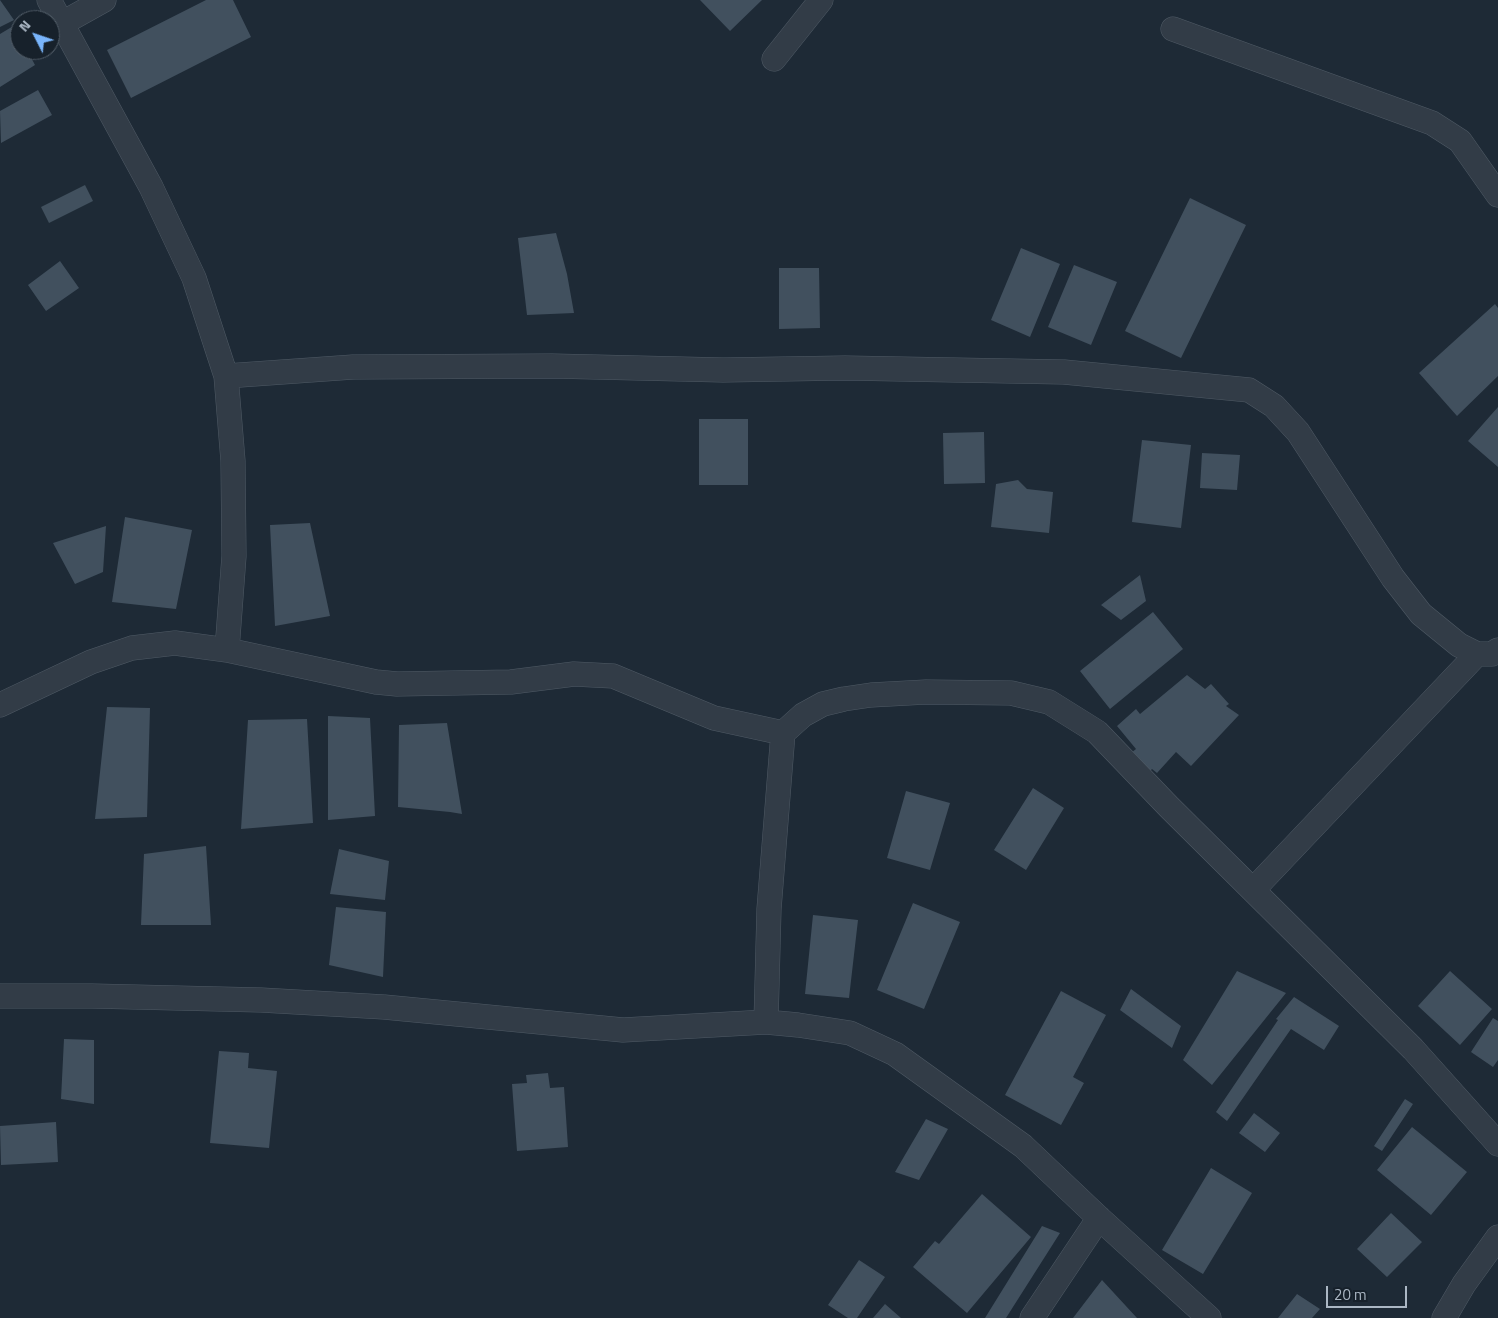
<!DOCTYPE html>
<style>
body{margin:0}
#map{position:relative;width:1498px;height:1318px;overflow:hidden;background:#1e2a36;font-family:"Titillium Web",sans-serif}
canvas{display:block}
.north{position:absolute;left:10px;top:10px;width:50px;height:50px;box-sizing:border-box;background:#17212b;border:1px solid #525d68;border-radius:50%;rotate:311deg;font-size:14px;font-weight:700;line-height:20px;text-align:center;color:#abb7c4}
.north::after{content:'';display:block;margin:auto;width:18px;height:22px;background:#79b5fc;clip-path:polygon(50% 0,100% 100%,50% 72%,0 100%)}
.scale{position:absolute;left:1326px;top:1286px;width:81px;height:22px;box-sizing:border-box;border:2px solid #abb7c4;border-top:0;padding-left:6px;font-size:15px;line-height:18px;white-space:nowrap;color:#abb7c4;-webkit-text-stroke:4px #17212b;paint-order:stroke}
</style>
<div id="map">
<canvas width="1498" height="1318"></canvas>
<div class="north">N</div>
<div class="scale">20 m</div>
</div>
<script>
const context = document.querySelector('canvas').getContext('2d');
context.lineJoin = 'round';
function fill(path, color) {
  context.fillStyle = color;
  context.fill(path, 'evenodd');
}
function poly(rows) {
  const path = new Path2D();
  for (const r of rows) {
    path.moveTo(r[0], r[1]);
    for (let i = 2; i < r.length; i += 2) path.lineTo(r[i], r[i + 1]);
  }
  return path;
}
function strokePath(path, color, width, dash) {
  context.strokeStyle = color;
  context.lineWidth = width;
  context.lineCap = dash ? 'butt' : 'round';
  context.setLineDash(dash || []);
  context.stroke(path);
}
fill(poly([
 [0,0,14,20,0,27],
 [206,0,233,0,251,37,131,98,107,50],
 [700,0,762,0,730,31],
 [15,25,20,35,20,50,27,50,35,65,0,87,0,34],
 [38,90,52,115,1,143,0,111],
 [85,185,93,201,49,223,41,207],
 [1190,198,1246,225,1181,358,1125,331],
 [556,233,567,274,574,313,527,315,518,238],
 [1021,248,1060,264,1030,337,991,320],
 [60,261,79,288,46,311,28,285],
 [1074,265,1117,282,1091,345,1048,327],
 [779,268,819,268,820,328,779,329],
 [1495,304,1498,308,1498,376,1457,416,1419,373],
 [1498,407,1498,467,1468,441],
 [699,419,748,419,748,485,699,485],
 [984,432,985,483,944,484,943,433],
 [1142,440,1191,445,1181,528,1132,522],
 [1202,453,1240,455,1237,490,1200,488],
 [1018,480,1027,489,1053,492,1049,533,991,527,996,484],
 [125,517,192,530,176,609,112,602],
 [310,523,330,616,275,626,270,525],
 [106,526,103,572,75,584,53,543],
 [1140,575,1146,601,1121,620,1101,605],
 [1153,612,1183,649,1110,709,1080,671],
 [1187,675,1205,689,1211,684,1229,704,1226,706,1239,715,1191,766,1176,752,1157,773,1152,769,1148,773,1131,753,1136,749,1117,726,1136,709,1140,714],
 [107,707,150,708,147,817,95,819],
 [328,716,370,718,375,816,328,820],
 [307,719,313,823,241,829,248,720],
 [447,723,462,814,450,812,398,807,399,725],
 [1033,788,1064,808,1026,870,994,850],
 [906,791,950,803,930,870,887,858],
 [206,846,211,925,141,925,144,854],
 [339,849,389,861,385,900,330,894],
 [913,903,960,922,924,1009,877,990],
 [336,907,386,912,383,977,329,965],
 [813,915,858,920,849,998,805,994],
 [1237,971,1286,993,1212,1085,1183,1060],
 [1450,971,1492,1009,1460,1045,1418,1006],
 [1131,989,1181,1026,1172,1048,1120,1010],
 [1061,991,1106,1015,1073,1077,1084,1083,1061,1125,1005,1095],
 [1294,997,1339,1026,1324,1050,1291,1029,1227,1121,1216,1112,1278,1020,1276,1019],
 [1493,1018,1498,1021,1498,1060,1493,1067,1471,1052],
 [64,1039,94,1040,94,1104,61,1099],
 [219,1051,249,1053,248,1068,277,1071,269,1148,210,1143],
 [548,1073,550,1088,564,1087,568,1147,517,1151,512,1084,527,1083,526,1075],
 [1405,1099,1413,1104,1382,1151,1374,1146],
 [1254,1113,1280,1133,1265,1152,1239,1133],
 [926,1119,948,1129,919,1180,895,1172],
 [56,1122,58,1162,1,1165,0,1126],
 [1412,1127,1467,1172,1431,1215,1377,1170],
 [1211,1168,1252,1193,1203,1274,1162,1250],
 [982,1194,1031,1237,967,1313,913,1267,935,1241,939,1244],
 [1391,1213,1422,1242,1387,1277,1357,1249],
 [1042,1226,1060,1233,1006,1318,985,1318],
 [859,1260,885,1277,857,1318,848,1318,828,1305],
 [1102,1280,1137,1318,1073,1318],
 [1297,1294,1320,1309,1312,1318,1278,1318],
 [885,1304,901,1318,873,1318]
]), '#41505e');
const street = poly([
 [49,0,151,187,194,278,226,376,233,461,234,556,227,650,376,682,397,684,511,682,574,674,613,676,714,718,783,733],
 [61,24,104,0],
 [1173,29,1432,123,1460,141,1498,195],
 [774,59,821,0],
 [226,376,353,367,552,366,723,370,845,368,1064,372,1249,390,1274,406,1298,432,1393,578,1421,614,1459,645,1477,654,1492,654,1498,650],
 [0,705,91,662,132,648,175,643,227,650],
 [1253,890,1477,654],
 [0,996,92,996,261,1000,384,1007,623,1030,766,1022,798,1025,850,1033,895,1054,1023,1146,1099,1218,1209,1318],
 [766,1022,769,909,783,733,803,715,823,704,844,699,871,695,926,692,1011,693,1049,702,1097,732,1169,807,1413,1049,1498,1144],
 [1032,1318,1099,1218],
 [1444,1318,1464,1284,1498,1237]
]);
strokePath(street, '#4f5a65', 25);
strokePath(street, '#323c47', 24);
</script>
